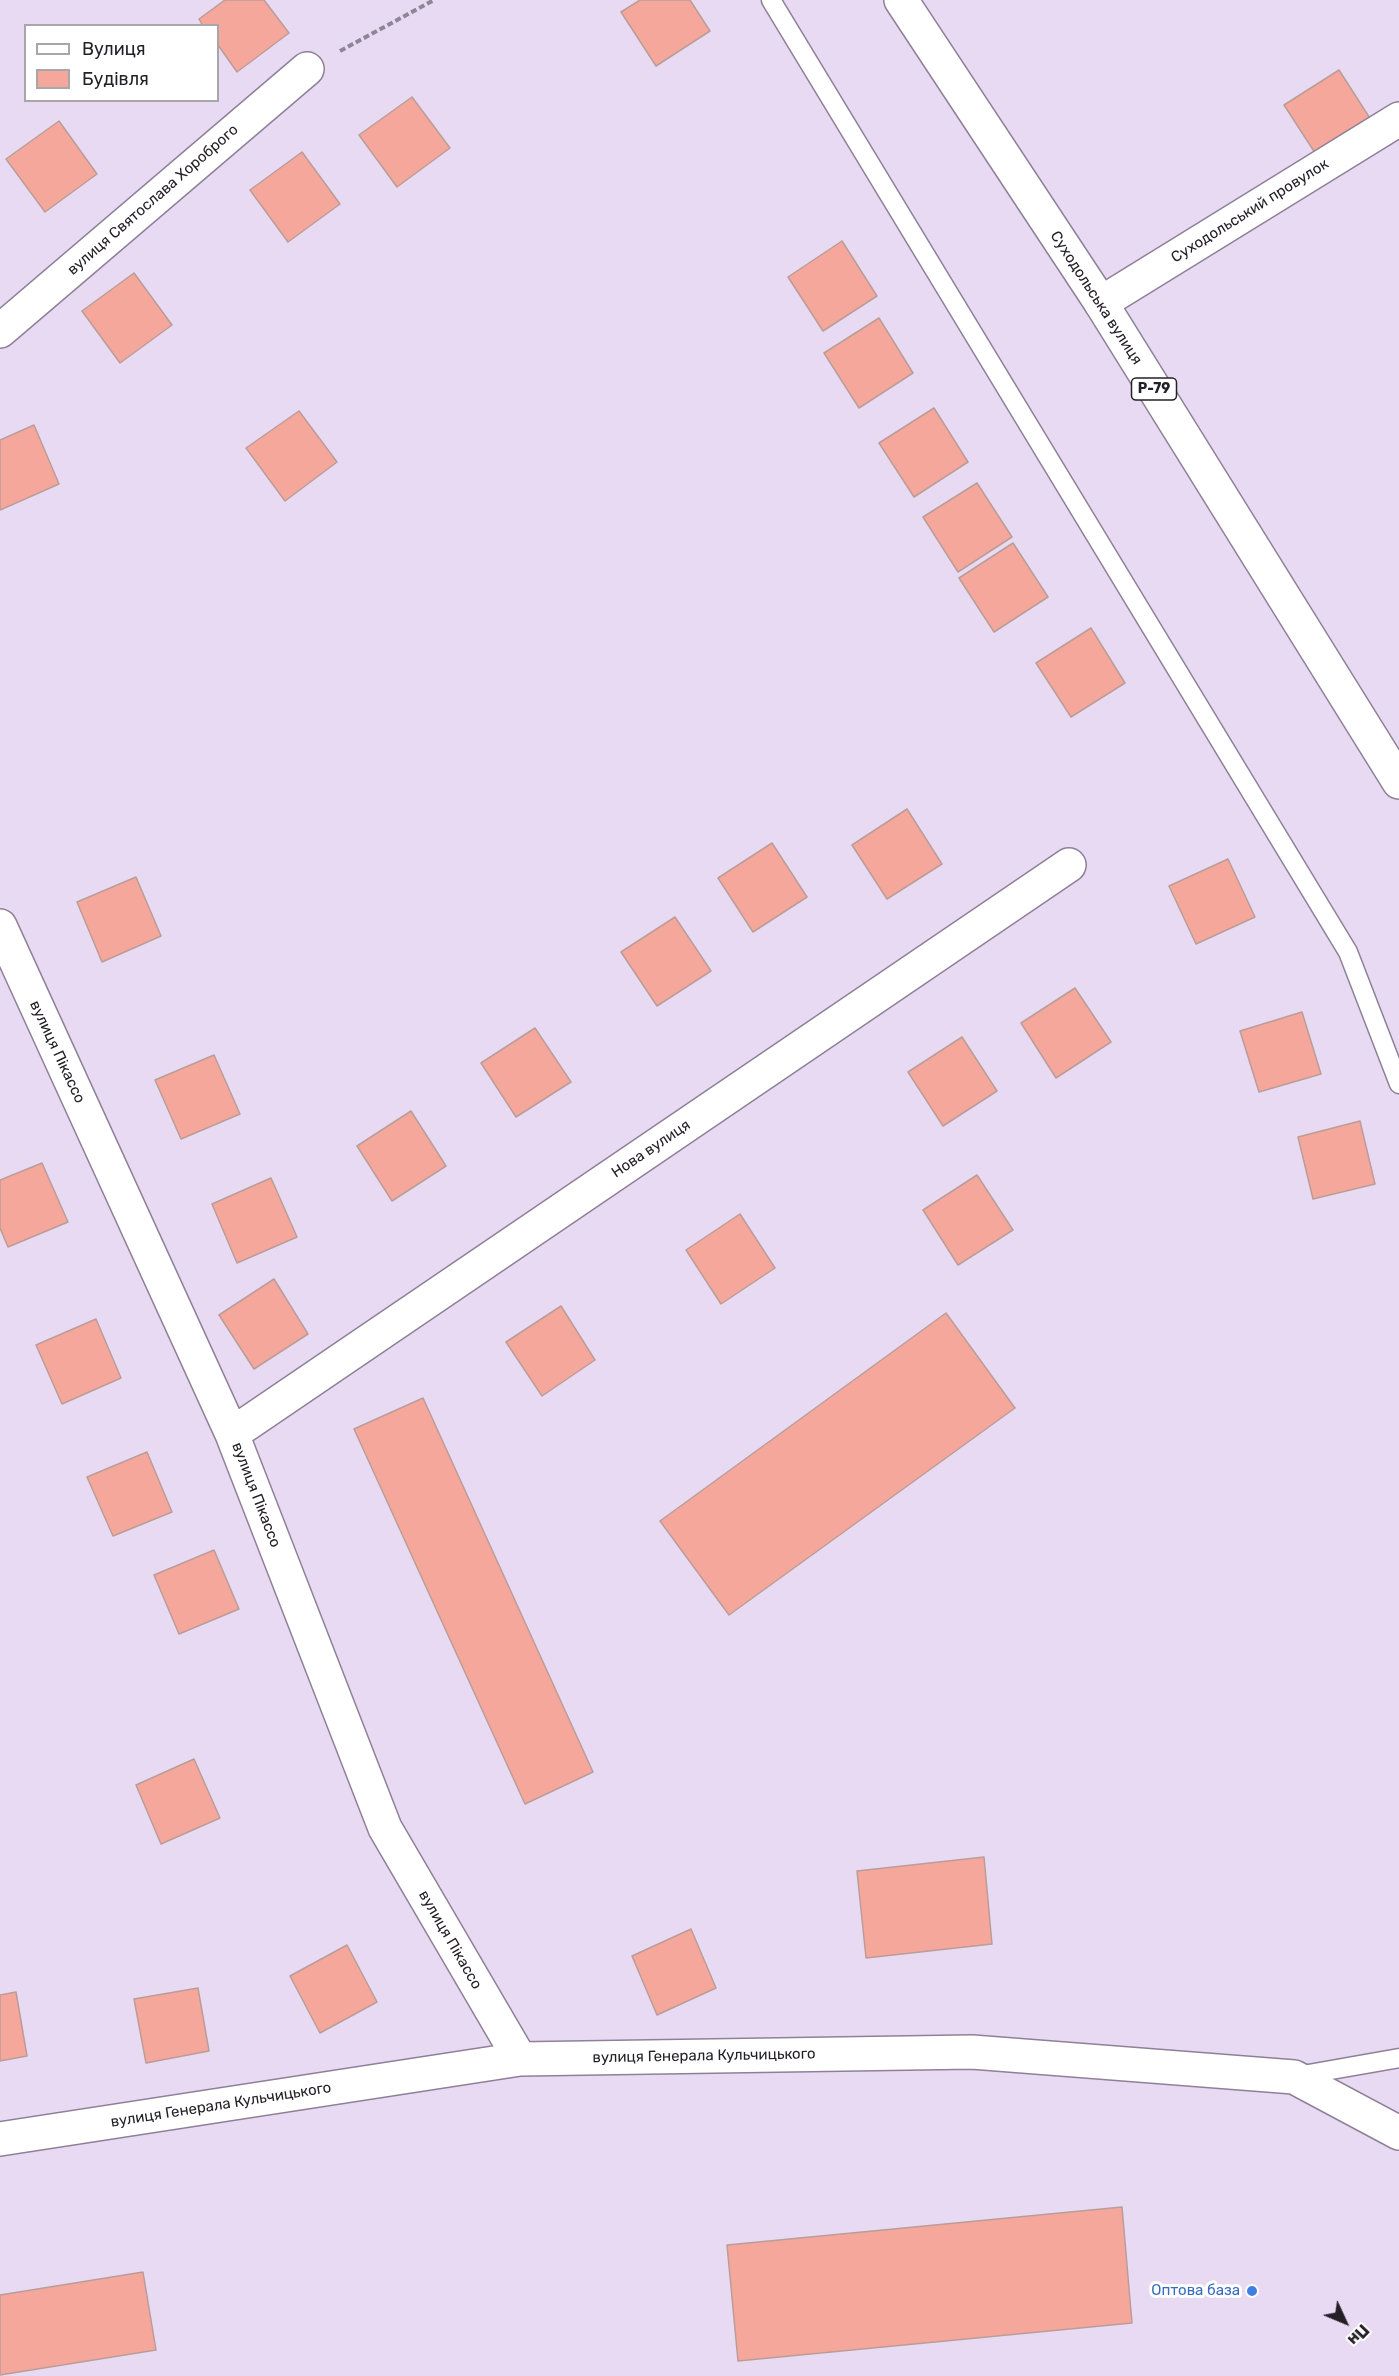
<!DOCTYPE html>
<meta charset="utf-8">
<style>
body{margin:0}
#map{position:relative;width:1399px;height:2376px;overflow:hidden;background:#e8daf3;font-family:Rubik,sans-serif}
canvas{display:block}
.legend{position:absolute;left:24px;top:24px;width:195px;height:78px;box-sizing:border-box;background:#fff;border:2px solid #a8a6a9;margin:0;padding:8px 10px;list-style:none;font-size:18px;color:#252028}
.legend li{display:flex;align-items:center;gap:12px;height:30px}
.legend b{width:30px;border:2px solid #a8a6a9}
.north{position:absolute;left:1315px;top:2292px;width:60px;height:60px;-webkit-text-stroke:4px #fff;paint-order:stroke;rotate:134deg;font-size:16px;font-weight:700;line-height:24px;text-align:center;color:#252028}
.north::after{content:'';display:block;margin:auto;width:21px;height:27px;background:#252028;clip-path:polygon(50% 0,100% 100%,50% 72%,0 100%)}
</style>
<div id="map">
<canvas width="1399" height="2376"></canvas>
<ul class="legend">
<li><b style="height:8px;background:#fff"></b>Вулиця</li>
<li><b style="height:16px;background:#f6a79c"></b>Будівля</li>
</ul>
<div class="north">Пн</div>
</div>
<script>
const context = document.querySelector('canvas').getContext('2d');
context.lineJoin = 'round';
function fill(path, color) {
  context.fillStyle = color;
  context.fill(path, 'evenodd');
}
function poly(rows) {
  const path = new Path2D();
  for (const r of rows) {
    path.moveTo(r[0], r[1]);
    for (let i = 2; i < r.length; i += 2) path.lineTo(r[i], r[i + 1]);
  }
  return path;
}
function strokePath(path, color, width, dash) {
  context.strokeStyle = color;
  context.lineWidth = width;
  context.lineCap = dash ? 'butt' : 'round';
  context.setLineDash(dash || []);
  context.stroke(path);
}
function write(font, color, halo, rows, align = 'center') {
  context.font = font + ' Rubik,sans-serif';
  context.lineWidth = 6;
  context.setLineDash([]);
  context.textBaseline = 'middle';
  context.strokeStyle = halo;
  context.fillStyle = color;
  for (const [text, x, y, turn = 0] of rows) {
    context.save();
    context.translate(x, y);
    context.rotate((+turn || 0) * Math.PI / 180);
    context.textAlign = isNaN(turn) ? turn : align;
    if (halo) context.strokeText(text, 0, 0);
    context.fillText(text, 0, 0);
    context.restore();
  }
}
const building = poly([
 [225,0,264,0,289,33,237,72,218,45,218,26,203,26,199,19,225,0],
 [640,0,690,0,710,31,656,66,621,12,640,0],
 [1339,70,1373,123,1319,159,1284,105,1339,70],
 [412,97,450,148,397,187,359,135,412,97],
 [59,121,97,174,45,212,6,159,59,121],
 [302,152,340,204,288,242,250,190,302,152],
 [842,241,877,296,823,331,788,277,842,241],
 [134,273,172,325,120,363,82,311,134,273],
 [879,318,913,373,859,408,824,353,879,318],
 [934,408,968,462,914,497,879,443,934,408],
 [299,411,337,462,285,501,246,448,299,411],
 [34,425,59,484,0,510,0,440,34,425],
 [977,483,1012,537,958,572,923,517,977,483],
 [1013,543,1048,597,994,632,959,578,1013,543],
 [1091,628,1125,683,1071,717,1036,663,1091,628],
 [907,809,942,864,887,899,852,845,907,809],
 [772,843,807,897,753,932,718,878,772,843],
 [1228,859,1255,917,1196,944,1169,886,1228,859],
 [136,877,161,936,102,962,77,902,136,877],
 [675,917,711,971,657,1006,621,952,675,917],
 [1075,988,1111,1042,1056,1078,1021,1023,1075,988],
 [1302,1012,1321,1074,1259,1092,1240,1031,1302,1012],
 [535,1028,571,1082,516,1117,481,1063,535,1028],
 [962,1037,997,1091,943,1126,908,1072,962,1037],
 [214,1055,240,1114,181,1139,155,1080,214,1055],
 [411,1111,446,1166,392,1201,357,1146,411,1111],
 [1360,1121,1375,1184,1313,1199,1298,1137,1360,1121],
 [42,1163,68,1222,8,1247,0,1228,0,1180,42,1163],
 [977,1175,1013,1230,958,1265,923,1210,977,1175],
 [271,1178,297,1237,237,1263,212,1204,271,1178],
 [740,1214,775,1268,721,1304,686,1250,740,1214],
 [274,1279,308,1334,254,1369,219,1315,274,1279],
 [561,1306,595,1360,542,1396,506,1342,561,1306],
 [946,1313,1015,1408,729,1615,660,1521,946,1313],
 [96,1319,121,1378,62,1404,36,1345,96,1319],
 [423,1398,593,1772,525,1804,354,1429,423,1398],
 [147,1452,172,1512,113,1536,87,1477,147,1452],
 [214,1550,239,1609,179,1634,154,1575,214,1550],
 [194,1759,220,1818,161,1844,136,1785,194,1759],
 [984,1857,992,1944,866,1958,857,1871,984,1857],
 [691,1929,716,1988,657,2015,632,1956,691,1929],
 [347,1945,377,2002,320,2033,290,1976,347,1945],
 [198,1988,209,2051,146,2063,134,1999,198,1988],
 [16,1992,27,2056,0,2061,0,1995,16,1992],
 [1122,2207,1132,2323,738,2361,727,2245,1122,2207],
 [143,2272,156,2350,0,2375,0,2295,143,2272]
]);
fill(building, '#f6a79c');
strokePath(building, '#ba9d98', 1.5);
const service = poly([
 [771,0,1348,952,1399,1084],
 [1297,2076,1399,2058]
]);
const minor = poly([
 [1101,303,1399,119],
 [0,331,307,69],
 [0,926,232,1434,385,1828,520,2059],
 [232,1434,1069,865],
 [0,2139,520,2059,972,2052,1294,2077,1399,2133]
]);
const primary = poly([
 [901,0,1101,303,1399,782]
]);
strokePath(service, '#8e8197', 21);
strokePath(minor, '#8e8197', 36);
strokePath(primary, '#8e8197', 36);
strokePath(poly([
 [340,51,434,0]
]), '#8f8596', 4, [6, 3]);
strokePath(service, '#fff', 18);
strokePath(minor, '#fff', 33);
strokePath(primary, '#fff', 33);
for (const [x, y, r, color] of [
 [1252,2291,6,"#3f7fe0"]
]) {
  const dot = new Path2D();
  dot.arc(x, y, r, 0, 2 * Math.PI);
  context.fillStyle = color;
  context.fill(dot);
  strokePath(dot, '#fff', 2);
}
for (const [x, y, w] of [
 [1154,389,45]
]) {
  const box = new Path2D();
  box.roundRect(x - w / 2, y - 11, w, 22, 4.5);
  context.fillStyle = '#fff';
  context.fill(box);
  strokePath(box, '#252028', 1.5);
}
write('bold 14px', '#252028', null, [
 ["Р-79",1154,389]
]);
write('15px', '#252028', '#fff', [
 ["вулиця Святослава Хороброго",153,200,-41],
 ["Суходольський провулок",1250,211,-32],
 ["Суходольська вулиця",1096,298,57],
 ["вулиця Пікассо",57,1052,65],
 ["Нова вулиця",651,1149,-34],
 ["вулиця Пікассо",256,1495,69],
 ["вулиця Пікассо",450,1940,60],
 ["вулиця Генерала Кульчицького",704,2056,-1],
 ["вулиця Генерала Кульчицького",221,2105,-9]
]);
write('15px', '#366cbe', '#fff', [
 ["Оптова база",1240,2291]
], 'right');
</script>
